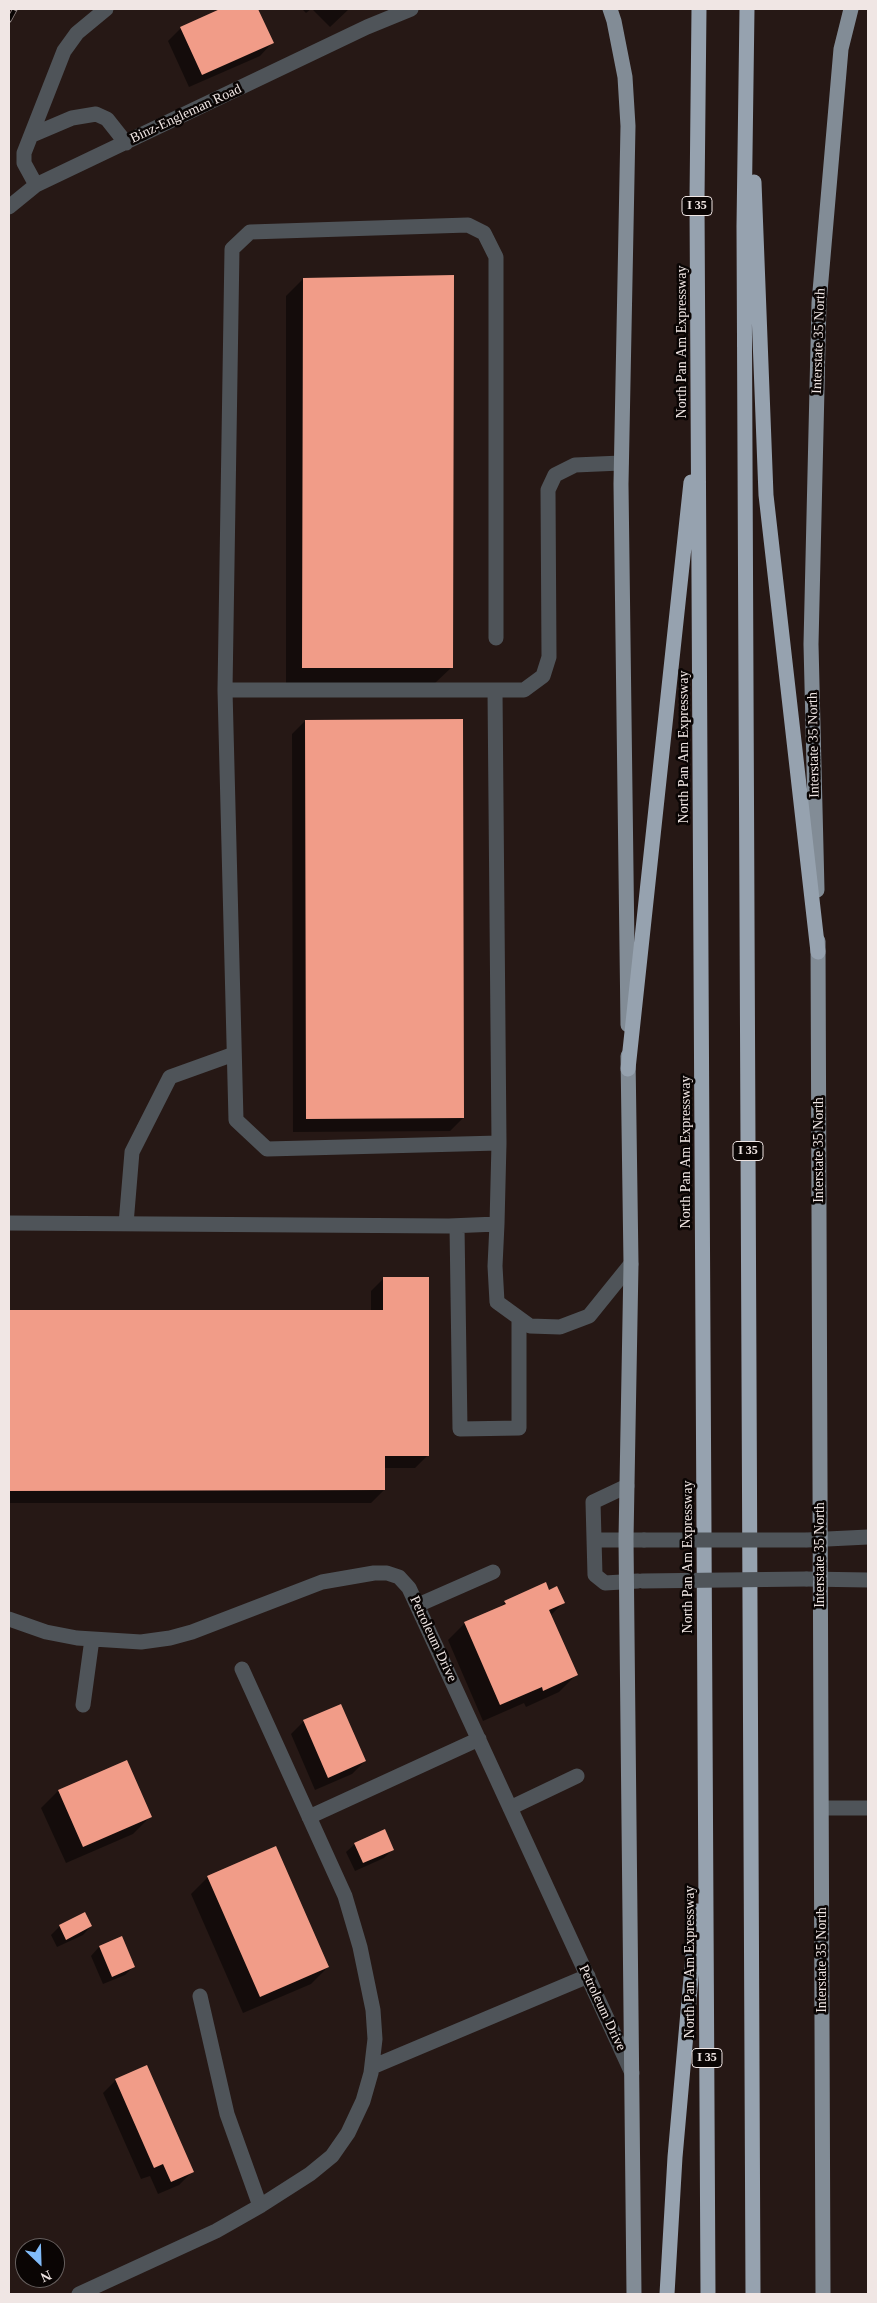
<!DOCTYPE html>
<style>
body{margin:0}
#map{position:relative;width:877px;height:2303px;overflow:hidden;background:#261815;font-family:Georgia,serif}
canvas{display:block}
.frame{position:absolute;inset:0;border:10px solid #f0e6e4;pointer-events:none}
.north{position:absolute;left:15px;top:2238px;width:50px;height:50px;box-sizing:border-box;background:#0a0504;border:1px solid #665f5e;border-radius:50%;rotate:156deg;font-size:14px;font-weight:700;line-height:20px;text-align:center;color:#f0e6e4}
.north::after{content:'';display:block;margin:auto;width:18px;height:22px;background:#81bcfa;clip-path:polygon(50% 0,100% 100%,50% 72%,0 100%)}
</style>
<div id="map">
<canvas width="877" height="2303"></canvas>
<div class="frame"></div>
<div class="north">N</div>
</div>
<script>
const context = document.querySelector('canvas').getContext('2d');
context.lineJoin = 'round';
function fill(path, color) {
  context.fillStyle = color;
  context.fill(path, 'evenodd');
}
function poly(rows) {
  const path = new Path2D();
  for (const r of rows) {
    path.moveTo(r[0], r[1]);
    for (let i = 2; i < r.length; i += 2) path.lineTo(r[i], r[i + 1]);
  }
  return path;
}
function strokePath(path, color, width, dash) {
  context.strokeStyle = color;
  context.lineWidth = width;
  context.lineCap = dash ? 'butt' : 'round';
  context.setLineDash(dash || []);
  context.stroke(path);
}
function write(font, color, halo, rows, align = 'center') {
  context.font = font + ' Georgia,serif';
  context.lineWidth = 5;
  context.setLineDash([]);
  context.textBaseline = 'middle';
  context.strokeStyle = halo;
  context.fillStyle = color;
  for (const [text, x, y, turn = 0] of rows) {
    context.save();
    context.translate(x, y);
    context.rotate((+turn || 0) * Math.PI / 180);
    context.textAlign = isNaN(turn) ? turn : align;
    if (halo) context.strokeText(text, 0, 0);
    context.fillText(text, 0, 0);
    context.restore();
  }
}
fill(poly([
 [223,9,257,9,272,43,260,56,189,87,168,41,181,28],
 [302,9,311,9,306,13],
 [312,9,349,9,330,27],
 [303,279,452,667,434,684,286,684,286,296],
 [305,721,463,1118,450,1131,293,1132,292,734],
 [384,1278,428,1455,415,1468,384,1468,384,1490,371,1503,9,1503,9,1312,371,1311,371,1291],
 [505,1602,563,1603,550,1616,576,1675,559,1692,526,1707,524,1703,483,1721,448,1640,465,1623,497,1610],
 [304,1721,365,1761,352,1774,315,1790,291,1734],
 [126,1762,150,1817,133,1834,66,1863,41,1808,58,1791],
 [355,1844,392,1850,384,1858,355,1871,346,1852],
 [208,1877,328,1967,311,1984,243,2013,191,1894],
 [84,1913,91,1926,83,1935,57,1947,51,1935,60,1926],
 [121,1938,134,1966,125,1975,103,1984,91,1956,99,1947],
 [116,2080,192,2172,179,2185,158,2194,150,2176,141,2179,103,2093]
]), '#0007');
fill(poly([
 [220,9,258,9,274,43,202,75,180,27],
 [454,275,453,668,302,668,303,278],
 [463,719,464,1118,306,1119,305,720],
 [383,1277,429,1277,429,1456,385,1456,385,1490,9,1491,9,1310,383,1310],
 [546,1582,549,1590,557,1586,565,1603,549,1610,578,1675,543,1691,542,1687,500,1705,464,1622,506,1604,504,1601],
 [341,1704,366,1761,328,1778,303,1720],
 [127,1760,152,1817,83,1847,58,1790],
 [385,1829,394,1850,363,1863,354,1843],
 [276,1846,329,1967,260,1997,207,1876],
 [85,1912,92,1926,66,1940,59,1925],
 [122,1936,135,1967,112,1977,99,1946],
 [147,2065,194,2172,171,2182,163,2164,154,2168,115,2079]
]), '#f19c88');
strokePath(poly([
 [32,135,72,118,96,114,107,119,126,143],
 [36,185,24,163,24,153,64,51,77,33,106,9],
 [9,207,36,185,367,27,411,9],
 [225,690,232,249,250,232,468,225,484,233,496,257,496,638],
 [495,690,499,1143,267,1149,236,1120,225,690,524,690,543,676,549,657,548,490,555,475,575,465,621,463],
 [9,1223,449,1226,497,1224,495,1266,497,1302,530,1326,560,1327,589,1316,631,1264],
 [126,1224,132,1152,170,1077,234,1054],
 [497,1224,499,1143],
 [457,1226,460,1429,519,1428,519,1318],
 [627,1486,593,1502,595,1575,605,1583,638,1581],
 [594,1540,644,1540],
 [807,1540,868,1537],
 [807,1579,868,1580],
 [418,1605,493,1572],
 [9,1619,46,1632,77,1638,141,1642,170,1638,192,1632,322,1582,374,1573,387,1573,399,1577,409,1588,632,2073],
 [83,1705,92,1639],
 [510,1808,577,1776],
 [822,1808,868,1808],
 [309,1817,479,1739],
 [200,1996,227,2114,260,2206],
 [372,2067,588,1976],
 [79,2294,216,2231,260,2206,310,2174,332,2156,348,2133,363,2101,371,2073,375,2039,373,2010,360,1947,345,1896,242,1669]
]), '#4f5459', 15);
strokePath(poly([
 [610,9,614,21,625,77,628,126,621,484,628,1025],
 [817,890,811,644,819,303,841,49,851,9],
 [818,941,823,2294],
 [628,1056,631,1264,626,1539,634,2294]
]), '#828c96', 15);
strokePath(poly([
 [699,9,697,200,708,2294],
 [747,9,744,226,753,2294],
 [754,182,766,495,818,952],
 [628,1069,691,482],
 [667,2294,675,2157,697,1911]
]), '#96a2af', 15);
const rail = poly([
 [9,20,15,9]
]);
strokePath(rail, '#978b89', 5.5);
strokePath(rail, '#0a0504', 4, [11]);
strokePath(poly([
 [644,1540,805,1540],
 [642,1581,806,1579]
]), '#4f5459', 15);
for (const [x, y, w] of [
 [697,206,30],
 [748,1151,30],
 [707,2058,30]
]) {
  const box = new Path2D();
  box.roundRect(x - w / 2, y - 9.5, w, 19, 4);
  context.fillStyle = '#0a0504';
  context.fill(box);
  strokePath(box, '#f0e6e4', 1);
}
write('bold 12px', '#f0e6e4', null, [
 ["I 35",697,206],
 ["I 35",748,1151],
 ["I 35",707,2058]
]);
write('14px', '#f0e6e4', '#0a0504', [
 ["Binz-Engleman Road",186,114,-25],
 ["Interstate 35 North",819,341,-88],
 ["North Pan Am Expressway",682,342,-90],
 ["Interstate 35 North",814,745,-91],
 ["North Pan Am Expressway",684,747,-90],
 ["Interstate 35 North",819,1150,-90],
 ["North Pan Am Expressway",686,1152,-90],
 ["Interstate 35 North",820,1555,-90],
 ["North Pan Am Expressway",688,1557,-90],
 ["Petroleum Drive",433,1639,65],
 ["Interstate 35 North",822,1960,-90],
 ["North Pan Am Expressway",690,1962,-90],
 ["Petroleum Drive",602,2008,65]
]);
</script>
